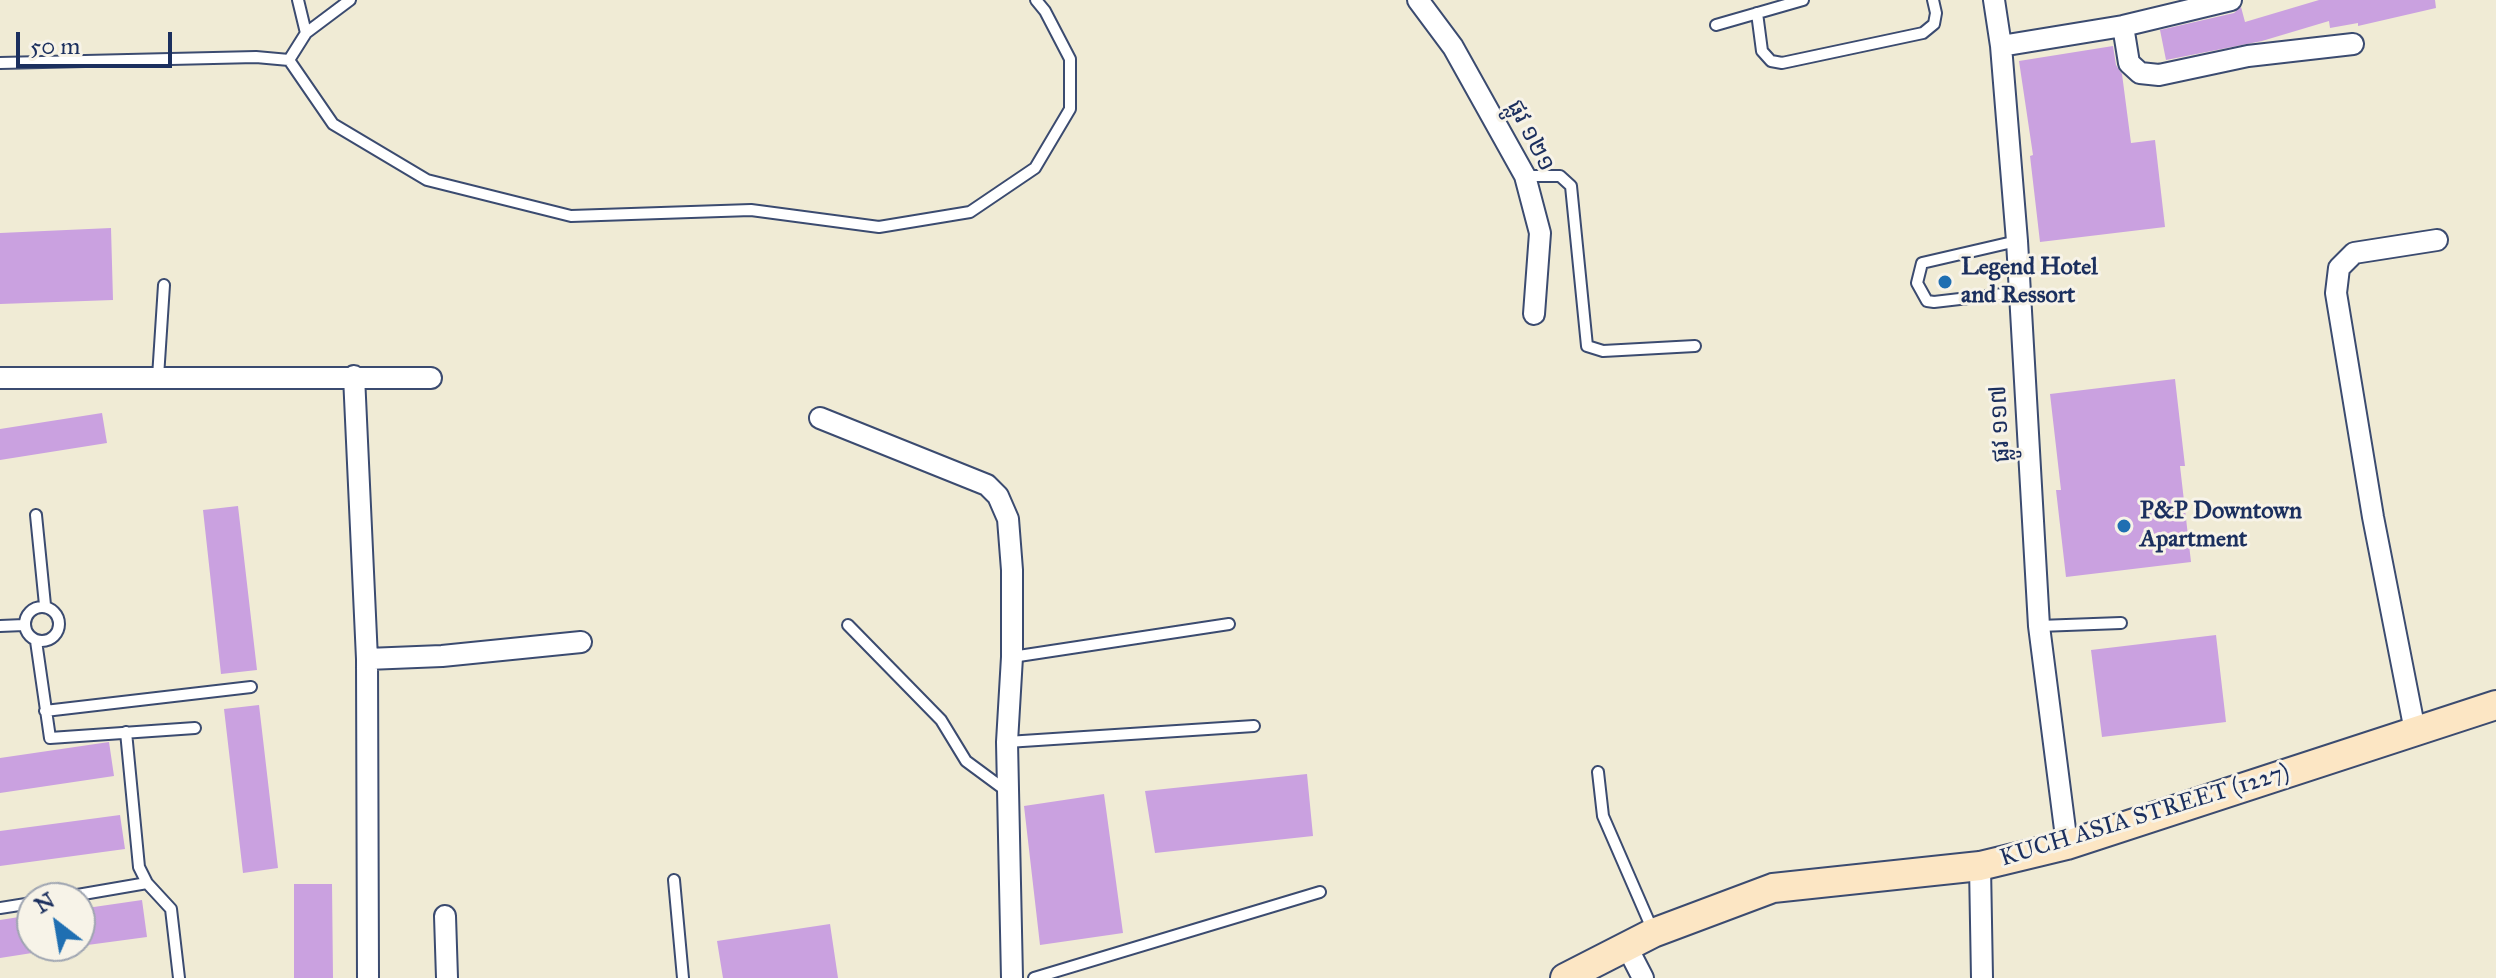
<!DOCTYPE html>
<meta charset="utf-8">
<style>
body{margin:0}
#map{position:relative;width:2496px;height:978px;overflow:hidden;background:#f0ebd5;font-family:"IM FELL Great Primer",serif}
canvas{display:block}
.north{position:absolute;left:16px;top:882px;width:80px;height:80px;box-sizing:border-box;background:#f7f3e8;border:2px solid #9fa5b1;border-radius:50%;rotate:329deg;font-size:22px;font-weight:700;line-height:32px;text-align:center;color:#1b2f5e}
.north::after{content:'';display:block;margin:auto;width:28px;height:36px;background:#1f6fb2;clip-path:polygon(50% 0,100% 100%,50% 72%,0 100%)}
.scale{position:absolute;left:16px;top:32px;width:156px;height:36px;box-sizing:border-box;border:4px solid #1b2f5e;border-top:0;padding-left:10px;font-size:24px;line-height:28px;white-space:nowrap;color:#1b2f5e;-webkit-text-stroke:6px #f7f3e8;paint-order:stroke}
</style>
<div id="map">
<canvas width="2496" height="978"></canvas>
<div class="north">N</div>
<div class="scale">50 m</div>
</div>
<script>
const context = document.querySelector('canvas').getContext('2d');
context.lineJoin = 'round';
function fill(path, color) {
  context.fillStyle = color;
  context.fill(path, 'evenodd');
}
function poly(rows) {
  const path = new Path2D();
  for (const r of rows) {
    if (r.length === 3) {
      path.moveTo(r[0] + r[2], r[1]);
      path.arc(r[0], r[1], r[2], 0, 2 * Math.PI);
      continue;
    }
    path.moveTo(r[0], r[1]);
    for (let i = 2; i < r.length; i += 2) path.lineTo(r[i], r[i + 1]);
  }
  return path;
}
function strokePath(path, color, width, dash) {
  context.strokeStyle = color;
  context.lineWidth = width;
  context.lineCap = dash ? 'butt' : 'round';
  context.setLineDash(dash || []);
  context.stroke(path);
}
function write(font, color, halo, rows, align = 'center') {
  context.font = font + ' "IM FELL Great Primer","Noto Sans Khmer",serif';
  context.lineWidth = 6;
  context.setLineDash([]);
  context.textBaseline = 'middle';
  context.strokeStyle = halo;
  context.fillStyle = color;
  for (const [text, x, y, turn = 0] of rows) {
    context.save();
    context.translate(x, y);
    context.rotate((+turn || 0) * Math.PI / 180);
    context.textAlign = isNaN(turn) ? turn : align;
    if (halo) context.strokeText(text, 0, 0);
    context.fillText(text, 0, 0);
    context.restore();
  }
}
fill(poly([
 [2319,0,2435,0,2436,8,2358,26,2358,23,2330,28,2329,21,2262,41,2166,60,2160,30,2234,13,2241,7,2245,22],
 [2113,46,2116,65,2122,74,2131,143,2155,140,2165,227,2040,242,2030,156,2033,155,2019,61],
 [111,228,113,300,0,304,0,233],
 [2175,379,2185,466,2180,466,2191,562,2066,577,2056,490,2061,490,2050,394],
 [102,413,107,443,0,460,0,429],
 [238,506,257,670,221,674,203,510],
 [2216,635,2226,722,2102,737,2091,650],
 [259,705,278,868,243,873,224,709],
 [109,742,114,776,0,793,0,758],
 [1307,774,1313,836,1155,853,1145,791],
 [1104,794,1123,933,1040,945,1024,806],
 [120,815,125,849,0,866,0,831],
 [294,884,332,884,333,978,294,978],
 [142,900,147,937,80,946,80,909],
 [32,915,32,953,0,958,0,920],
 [830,924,838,978,723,978,717,941]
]), '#caa1e0');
const lane = poly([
 [298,0,306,33],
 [1757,13,1762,51,1771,61,1782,63,1923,33,1934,24,1936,13,1933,0],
 [1716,25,1803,0],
 [289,60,333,124,427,180,571,216,751,210,879,227,970,212,1035,168,1070,109,1070,59,1045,11,1036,0],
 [289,60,306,33,350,0],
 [0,63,256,57,289,60],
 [1525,176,1560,176,1571,186,1587,346,1603,351,1695,346],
 [2017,241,1922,263,1917,283,1927,301,1934,302,2020,292],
 [158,377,164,285],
 [36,515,45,605],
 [42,624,17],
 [848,625,941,720,966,761,1008,792],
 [0,626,24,625],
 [2039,626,2121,623],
 [36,641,50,738,195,728],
 [1012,657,1229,624],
 [45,711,251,687],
 [126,732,139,867,147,883,171,909,179,978],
 [1007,742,1254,726],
 [1598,772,1603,816,1653,931],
 [674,880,683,978],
 [60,898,147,883],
 [0,908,32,903],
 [1034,978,1320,892]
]);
const street = poly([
 [1418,0,1453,47,1525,176,1540,233,1534,314],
 [1994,0,2001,46,2017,241,2039,626,2067,845],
 [2123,26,2129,63,2140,73,2159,75,2248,56,2353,44],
 [2001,46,2123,26,2231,0],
 [354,376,367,659,368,978],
 [0,378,431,378],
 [820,418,987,485,998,496,1008,519,1012,570,1012,657,1007,742,1012,978],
 [367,659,442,656,581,642],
 [2415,731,2373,517,2336,293,2339,268,2354,253,2437,240],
 [1980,866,1982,978],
 [445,916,447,978],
 [1626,945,1643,978]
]);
const secondary = poly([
 [1565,978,1653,933,1773,888,1980,866,2067,845,2496,705]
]);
strokePath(lane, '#3b4b70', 14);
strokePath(street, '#3b4b70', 24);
strokePath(secondary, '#3b4b70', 32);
strokePath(lane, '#fff', 10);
strokePath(street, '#fff', 20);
strokePath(secondary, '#fce6c4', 28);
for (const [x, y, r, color] of [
 [1945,282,8,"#1f6fb2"],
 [2124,526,8,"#1f6fb2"]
]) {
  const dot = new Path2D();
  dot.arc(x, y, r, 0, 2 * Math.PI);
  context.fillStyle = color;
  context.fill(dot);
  strokePath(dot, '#f7f3e8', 3);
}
write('24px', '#1b2f5e', '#f7f3e8', [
 ["ផ្លូវ ១២១",1530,136,63],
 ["ផ្លូវ ១១៧",2001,424,-93],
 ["KUCH ASIA STREET (1227)",2145,816,-17]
]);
write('bold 24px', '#1b2f5e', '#f7f3e8', [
 ["Legend Hotel",1961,268],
 ["and Ressort",1961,296],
 ["P&P Downtown",2140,512],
 ["Apartment",2140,540]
], 'left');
</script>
